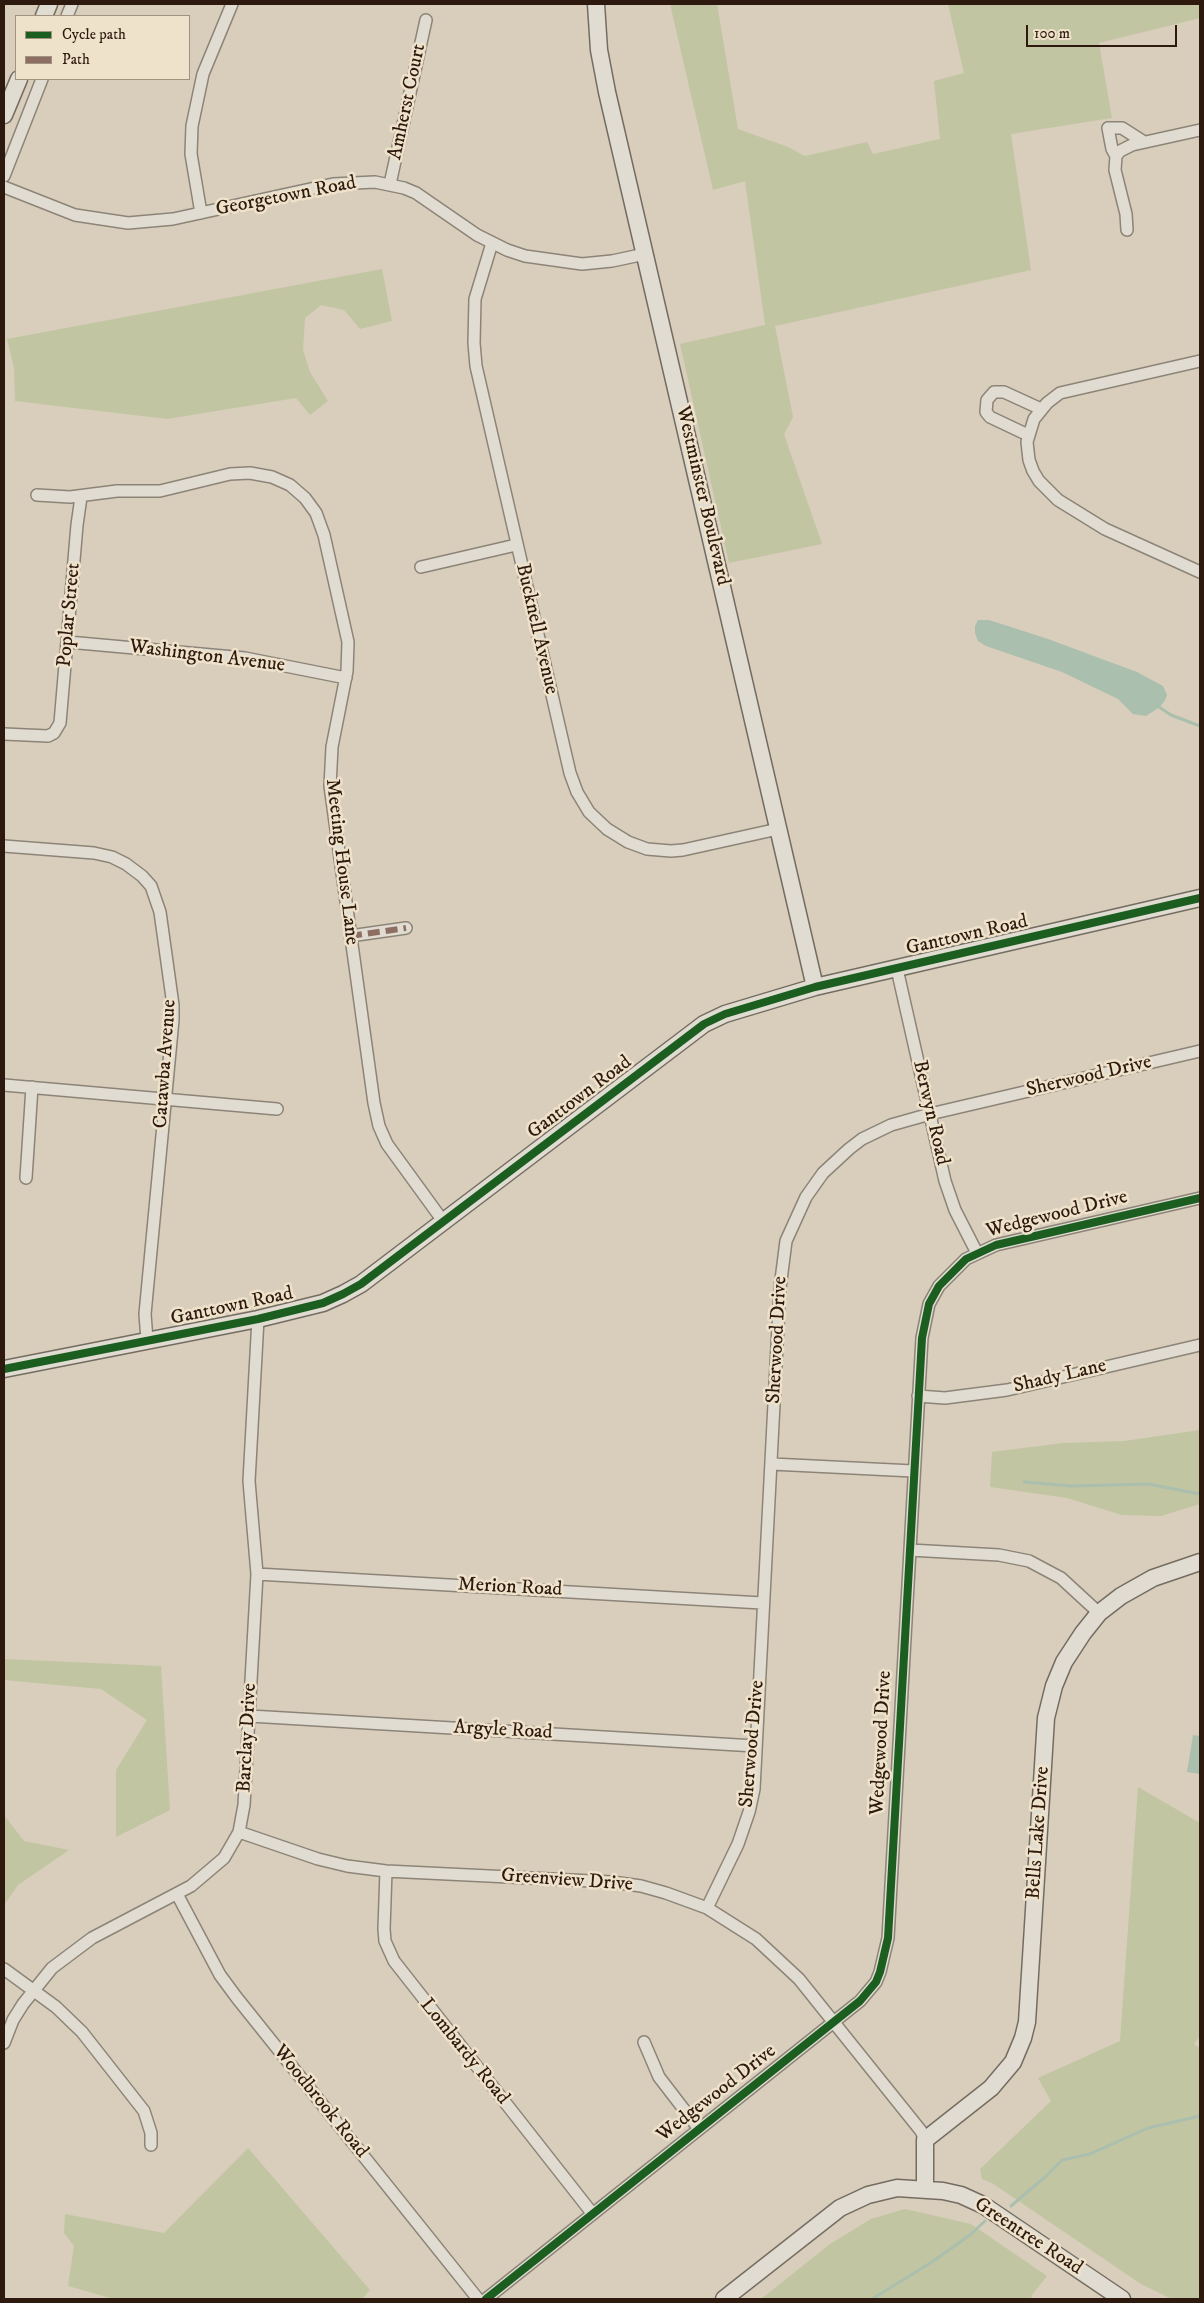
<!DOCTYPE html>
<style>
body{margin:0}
#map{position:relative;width:1204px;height:2303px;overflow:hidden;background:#d8cebb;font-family:"IM FELL DW Pica",serif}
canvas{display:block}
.frame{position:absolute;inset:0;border:5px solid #2e190e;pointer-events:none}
.legend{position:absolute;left:15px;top:15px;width:175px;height:65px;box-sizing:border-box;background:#eee2ca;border:1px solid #a1927f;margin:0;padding:6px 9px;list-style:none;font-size:15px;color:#2e190e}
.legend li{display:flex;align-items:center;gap:10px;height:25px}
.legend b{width:25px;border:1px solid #a1927f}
.scale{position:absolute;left:1026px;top:25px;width:151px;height:22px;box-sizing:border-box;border:2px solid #2e190e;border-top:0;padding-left:6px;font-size:15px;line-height:18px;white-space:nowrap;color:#2e190e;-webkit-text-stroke:4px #eee2ca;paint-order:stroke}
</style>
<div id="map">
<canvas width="1204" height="2303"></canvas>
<div class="frame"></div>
<ul class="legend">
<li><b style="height:6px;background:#1b5e20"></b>Cycle path</li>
<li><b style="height:6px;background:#8d6e63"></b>Path</li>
</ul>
<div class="scale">100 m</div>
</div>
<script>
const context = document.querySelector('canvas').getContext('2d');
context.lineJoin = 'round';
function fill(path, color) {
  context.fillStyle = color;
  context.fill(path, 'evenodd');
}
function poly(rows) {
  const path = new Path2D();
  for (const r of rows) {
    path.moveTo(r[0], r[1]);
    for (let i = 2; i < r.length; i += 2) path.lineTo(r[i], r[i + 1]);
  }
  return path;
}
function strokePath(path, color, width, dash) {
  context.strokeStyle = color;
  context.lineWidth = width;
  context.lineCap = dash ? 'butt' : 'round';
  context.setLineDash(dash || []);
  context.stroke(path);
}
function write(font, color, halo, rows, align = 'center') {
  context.font = font + ' "IM FELL DW Pica",serif';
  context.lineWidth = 5;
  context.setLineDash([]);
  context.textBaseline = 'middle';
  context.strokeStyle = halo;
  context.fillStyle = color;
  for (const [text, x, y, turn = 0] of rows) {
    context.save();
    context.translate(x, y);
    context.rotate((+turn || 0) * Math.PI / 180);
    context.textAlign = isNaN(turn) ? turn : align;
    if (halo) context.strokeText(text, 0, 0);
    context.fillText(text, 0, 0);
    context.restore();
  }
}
fill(poly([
 [670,4,717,4,738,129,788,147,805,156,867,142,873,154,940,139,934,81,964,73,948,4,1200,4,1200,18,1099,43,1112,118,1011,134,1031,270,775,326,793,417,784,434,822,544,729,563,680,344,765,325,745,181,713,190],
 [382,269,392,321,360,329,344,310,321,305,305,318,303,350,310,372,328,401,310,415,296,398,167,419,15,401,14,368,7,339],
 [1200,1430,1200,1504,1161,1516,1122,1515,1067,1498,990,1487,992,1452,1063,1443,1124,1441],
 [4,1659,161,1666,170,1810,116,1837,116,1770,147,1720,101,1689,4,1680],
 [1138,1787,1200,1823,1200,2036,1194,2044,1200,2048,1200,2299,1172,2299,1141,2284,992,2183,982,2179,980,2169,1051,2101,1038,2078,1120,2041],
 [4,1815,24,1841,69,1850,18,1885,4,1905],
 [248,2148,370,2290,362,2299,114,2299,68,2286,74,2246,64,2233,65,2214,164,2233],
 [905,2209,971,2224,1047,2276,1031,2296,1033,2299,761,2299,830,2244,871,2219]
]), '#c1c5a2');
fill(poly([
 [978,620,989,620,1048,639,1137,672,1163,686,1167,695,1165,700,1160,707,1146,716,1133,714,1118,699,1062,672,986,646,978,641,975,633,975,626],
 [1193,1735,1200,1736,1200,1774,1187,1772]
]), '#aabfae');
strokePath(poly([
 [1156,705,1171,715,1200,726],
 [1024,1482,1072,1486,1148,1484,1200,1494],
 [1011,2206,1045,2177,1062,2160,1090,2154,1148,2128,1200,2116],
 [872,2299,932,2262,970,2235,985,2221]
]), '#aabfae', 3);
const street = poly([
 [67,16,72,4],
 [1116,156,1112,149,1108,128,1122,128,1144,142],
 [4,176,42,79],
 [390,184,426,20],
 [4,187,75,215,128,223,173,219,333,184,375,182,404,188,416,193,477,235,507,250,525,256,582,264,612,261,645,254],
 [201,213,191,154,192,126,203,74,232,4],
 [1127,230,1126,214,1115,170,1116,156,1120,151,1132,145,1200,130],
 [492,243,475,299,474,343,476,366,570,773,577,792,589,812,607,829,628,842,647,849,671,851,683,850,778,829],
 [1200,361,1060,393,1047,403,1034,419,1027,442,1029,460,1033,471,1039,481,1058,500,1105,529,1200,572],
 [1028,435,990,417,986,412,987,400,994,392,1004,392,1041,409],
 [37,495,70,497,117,491,160,491,230,474,250,473,272,477,290,485,305,498,316,513,324,535,348,642,347,671,332,747,330,786,374,1103,379,1126,387,1144,443,1221],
 [421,567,516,545],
 [68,642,245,658,346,678],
 [4,734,48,736,54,733,60,723,77,525,81,497],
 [4,846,94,853,112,857,126,864,142,876,151,886,160,912,173,1005,173,1020,145,1314,147,1340],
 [350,936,406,928],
 [897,969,945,1181,955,1210,977,1253],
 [4,1085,277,1109],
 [26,1178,32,1087],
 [918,1396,945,1398,1007,1390,1200,1345],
 [772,1464,913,1471],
 [910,1550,999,1555,1029,1561,1061,1578,1099,1613],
 [257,1574,762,1603],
 [250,1716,755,1746],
 [239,1832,318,1859,347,1866,386,1871,612,1882,641,1886,666,1893,707,1908,756,1939,799,1979,921,2131,925,2140],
 [386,1871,384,1929,385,1941,394,1961,592,2213],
 [177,1894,220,1975,237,1998,478,2299],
 [707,1908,738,1844,749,1812,754,1789,780,1288,786,1241,806,1197,823,1173,849,1149,862,1139,891,1125,930,1114,1200,1051],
 [4,1969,56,2007,82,2032,144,2111,151,2133,151,2145],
 [644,2042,659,2077,699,2129],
 [4,2043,13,2020,23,2004,52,1968,92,1938,191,1886,224,1858,239,1832,244,1805,257,1574,249,1481,258,1319],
 [486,2299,860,2001,876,1982,880,1972,888,1938,922,1338,929,1304,939,1286,966,1259,996,1245,1200,1198]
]);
const secondary = poly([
 [596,4,599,50,607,92,815,987],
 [44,16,49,4],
 [4,115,19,79],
 [4,1369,258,1319,323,1303,343,1294,361,1284,704,1024,725,1014,815,987,1200,898],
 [925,2189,925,2140,991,2088,1013,2062,1023,2038,1027,2022,1046,1718,1054,1686,1064,1662,1083,1633,1099,1613,1121,1596,1153,1578,1200,1562],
 [724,2299,840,2208,868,2195,897,2188,943,2191,961,2195,983,2205,1122,2299]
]);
strokePath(street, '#8d8478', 14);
strokePath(secondary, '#756c61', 19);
strokePath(street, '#e0dcd2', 11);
strokePath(secondary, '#e0dcd2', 16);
strokePath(poly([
 [350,936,406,928]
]), '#8d6e63', 6, [12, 6]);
strokePath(poly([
 [4,1369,258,1319,323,1303,343,1294,361,1284,704,1024,725,1014,815,987,1200,898],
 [486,2299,860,2001,876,1982,880,1972,888,1938,922,1338,929,1304,939,1286,966,1259,996,1245,1200,1198]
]), '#1b5e20', 8);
write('20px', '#2e190e', '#eee2ca', [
 ["Amherst Court",408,102,-78],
 ["Georgetown Road",286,197,-11],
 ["Westminster Boulevard",702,496,77],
 ["Poplar Street",70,615,-85],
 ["Bucknell Avenue",536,629,77],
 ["Washington Avenue",207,657,7],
 ["Meeting House Lane",341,862,83],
 ["Ganttown Road",967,936,-13],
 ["Catawba Avenue",166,1064,-86],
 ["Sherwood Drive",1089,1077,-13],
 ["Ganttown Road",580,1098,-37],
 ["Berwyn Road",930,1113,77],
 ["Wedgewood Drive",1057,1215,-14],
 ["Ganttown Road",232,1307,-12],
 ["Sherwood Drive",778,1340,-87],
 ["Shady Lane",1060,1377,-13],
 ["Merion Road",510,1588,3],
 ["Argyle Road",503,1731,3],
 ["Barclay Drive",248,1738,-87],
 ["Wedgewood Drive",882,1743,-87],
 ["Sherwood Drive",753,1744,-85],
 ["Bells Lake Drive",1039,1833,-86],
 ["Greenview Drive",567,1881,4],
 ["Lombardy Road",464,2052,51],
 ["Wedgewood Drive",717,2094,-38],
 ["Woodbrook Road",320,2102,51],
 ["Greentree Road",1028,2237,33]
]);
</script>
